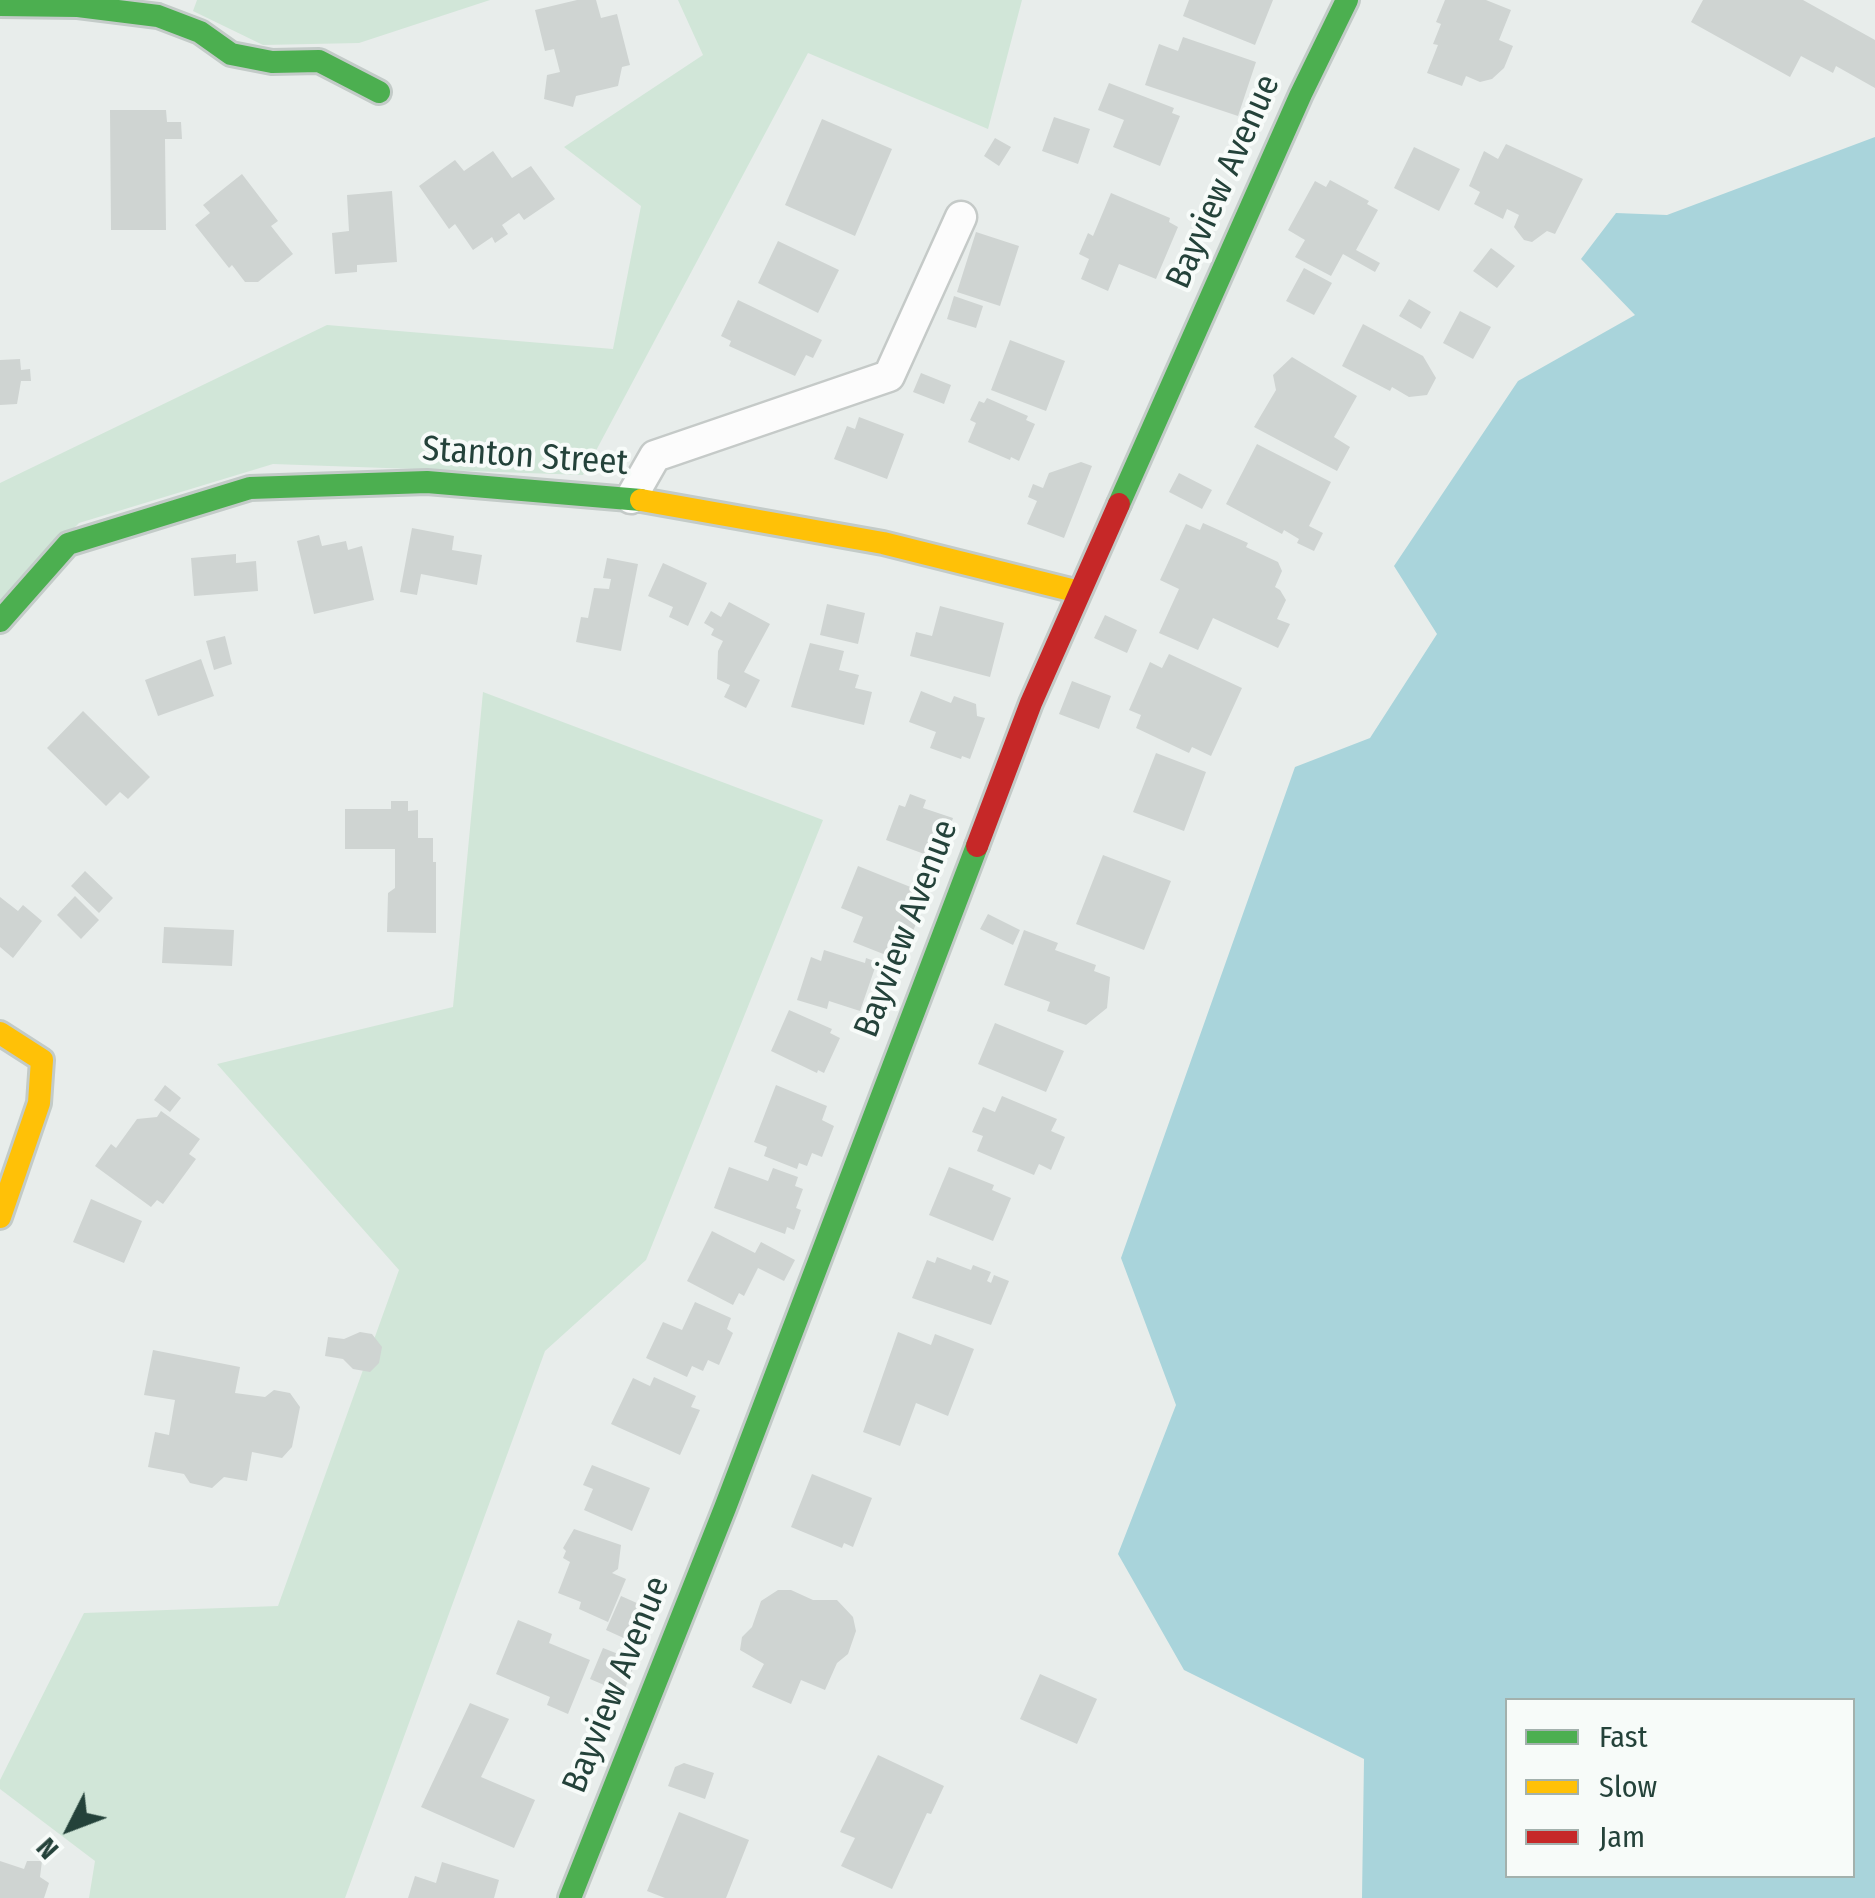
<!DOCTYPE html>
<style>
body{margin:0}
#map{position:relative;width:1875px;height:1898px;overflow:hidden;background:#e8edeb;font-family:"Fira Sans Condensed",sans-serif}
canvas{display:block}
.legend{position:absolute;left:1505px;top:1698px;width:350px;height:180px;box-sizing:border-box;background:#f7fbf9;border:2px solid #a3b1ad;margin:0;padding:12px 18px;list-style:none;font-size:30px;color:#24423a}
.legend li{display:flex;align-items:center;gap:20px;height:50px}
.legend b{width:50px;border:2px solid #a3b1ad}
.north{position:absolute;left:20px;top:1778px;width:100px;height:100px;-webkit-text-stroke:8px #f7fbf9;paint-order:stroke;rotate:228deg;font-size:28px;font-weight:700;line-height:40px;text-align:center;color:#24423a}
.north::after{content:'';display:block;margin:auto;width:35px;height:45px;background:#24423a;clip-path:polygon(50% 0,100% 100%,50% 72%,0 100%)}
</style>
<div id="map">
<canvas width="1875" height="1898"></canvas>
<ul class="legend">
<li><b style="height:12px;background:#4caf50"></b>Fast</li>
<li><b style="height:12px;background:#ffc107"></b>Slow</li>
<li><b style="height:12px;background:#c62828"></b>Jam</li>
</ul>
<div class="north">N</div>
</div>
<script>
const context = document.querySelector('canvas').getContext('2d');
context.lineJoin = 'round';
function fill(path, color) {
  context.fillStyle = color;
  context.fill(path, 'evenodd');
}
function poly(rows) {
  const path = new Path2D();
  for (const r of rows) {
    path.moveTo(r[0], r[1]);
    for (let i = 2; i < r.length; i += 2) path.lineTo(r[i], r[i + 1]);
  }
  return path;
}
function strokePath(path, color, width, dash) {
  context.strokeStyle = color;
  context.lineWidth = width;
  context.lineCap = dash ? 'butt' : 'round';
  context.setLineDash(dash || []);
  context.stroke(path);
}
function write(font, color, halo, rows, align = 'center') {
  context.font = font + ' "Fira Sans Condensed",sans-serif';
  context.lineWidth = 8;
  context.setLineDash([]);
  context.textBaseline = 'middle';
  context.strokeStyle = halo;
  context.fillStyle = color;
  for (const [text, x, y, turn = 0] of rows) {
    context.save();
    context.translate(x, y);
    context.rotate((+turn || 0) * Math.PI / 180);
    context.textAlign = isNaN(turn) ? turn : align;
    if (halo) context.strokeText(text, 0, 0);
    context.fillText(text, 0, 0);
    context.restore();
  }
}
fill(poly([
 [197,0,490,0,359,43,263,45,193,11],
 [678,0,1022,0,988,129,808,53,583,475,273,464,79,523,0,604,0,483,327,325,613,349,641,206,564,147,703,55],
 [483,692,823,820,646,1260,545,1351,345,1898,89,1898,95,1861,0,1789,0,1780,84,1613,278,1606,399,1270,217,1064,453,1007]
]), '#d1e6d8');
fill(poly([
 [1875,137,1875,1898,1362,1898,1364,1759,1184,1670,1118,1554,1176,1405,1121,1258,1295,767,1370,738,1437,634,1394,566,1518,381,1635,315,1581,259,1616,213,1667,215],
 [1508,1700,1852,1700,1852,1876,1508,1876]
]), '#a9d4db');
fill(poly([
 [577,0,596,0,601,18,617,14,630,65,622,67,618,86,576,96,573,107,544,99,547,75,560,72,554,49,545,51,535,10],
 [1189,0,1273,0,1255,45,1183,16],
 [1445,0,1486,0,1511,10,1499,40,1513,46,1504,68,1492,79,1480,82,1466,76,1462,86,1427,73,1438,45,1433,44,1441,24,1436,22],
 [1703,0,1803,0,1875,40,1875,88,1836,66,1833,73,1801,56,1790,77,1691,22],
 [1183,37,1256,62,1238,116,1145,85,1159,44,1178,51],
 [1109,83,1174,108,1172,113,1180,116,1160,166,1113,147,1124,120,1098,110],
 [110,110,166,110,167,122,181,122,182,139,165,139,166,230,111,230],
 [1054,117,1090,129,1078,164,1042,151],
 [822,119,892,149,855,236,785,205],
 [995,138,1011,147,999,166,984,156],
 [1506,144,1583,179,1555,234,1547,231,1532,242,1524,240,1514,227,1519,215,1507,209,1503,219,1474,204,1480,192,1469,186,1484,151,1498,159],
 [1414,147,1460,169,1439,211,1394,188],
 [493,151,512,178,531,166,555,199,524,220,519,213,502,225,508,234,495,243,492,237,473,250,455,224,449,229,419,186,455,160,464,171],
 [242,174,278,221,271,226,293,254,258,282,245,282,232,265,229,268,195,225,210,213,203,205],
 [1330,180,1369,201,1367,204,1378,210,1356,250,1380,263,1375,272,1343,254,1331,276,1295,257,1305,240,1288,230,1315,181,1326,187],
 [392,191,397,262,357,265,357,272,335,274,332,233,349,231,347,195],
 [1111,193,1170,218,1169,222,1178,227,1156,279,1119,264,1108,291,1081,279,1089,259,1079,254,1088,233,1093,236],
 [976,232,1019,246,1000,306,957,292],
 [778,241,839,270,818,313,758,283],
 [1491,248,1515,266,1497,288,1473,271],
 [1304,268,1332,283,1314,315,1286,301],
 [954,296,983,306,976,328,947,319],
 [1409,299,1431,312,1421,329,1399,316],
 [738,300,822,340,813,358,806,355,795,376,729,346,731,341,721,336],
 [1460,311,1491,327,1473,359,1443,343],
 [1363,324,1423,356,1436,378,1427,395,1409,397,1392,387,1390,391,1342,366],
 [1010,340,1065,361,1046,411,991,390],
 [1292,357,1357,396,1334,437,1350,447,1337,471,1254,427,1276,390,1273,375],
 [20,359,21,370,30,369,31,381,21,381,17,404,0,405,0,360],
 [921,373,951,385,944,404,913,392],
 [987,398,1028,416,1026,420,1035,424,1019,461,1011,457,1010,460,968,442,976,423,970,420,979,401,984,403],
 [859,417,904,434,887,479,834,459,847,426,855,429],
 [1257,444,1331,482,1309,526,1323,533,1314,551,1297,543,1299,539,1284,530,1282,534,1226,504],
 [1081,462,1092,466,1064,538,1027,524,1037,501,1028,497,1033,484,1043,488,1049,473],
 [1179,473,1212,490,1202,509,1169,492],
 [1203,523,1248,543,1246,547,1278,562,1282,571,1275,587,1280,590,1286,600,1277,619,1290,624,1278,648,1213,618,1198,650,1159,633,1179,589,1160,580,1186,524,1200,530],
 [412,528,454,536,452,550,482,555,477,585,421,574,417,595,400,592],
 [319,535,322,546,346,541,348,550,362,546,374,600,314,614,297,541],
 [236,554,236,563,256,561,258,591,194,596,191,558],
 [607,558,638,564,621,651,576,642,581,617,588,618,594,588,609,589,611,579,603,578],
 [663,563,707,583,688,626,669,617,673,607,648,596],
 [729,602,770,624,744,672,760,680,746,708,724,697,730,685,717,679,718,651,723,641,711,635,714,629,704,623,711,611,721,617],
 [827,604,865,613,858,644,820,635],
 [940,606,1004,623,990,677,910,656,916,632,932,636],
 [1105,615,1137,630,1127,653,1094,638],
 [225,636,232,664,214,670,206,641],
 [810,643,844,651,839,670,859,675,855,688,872,692,864,725,791,707],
 [1169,654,1242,688,1211,756,1192,747,1189,753,1136,728,1141,715,1129,710,1150,662,1162,668],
 [201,659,214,696,158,716,145,680],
 [1072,681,1111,696,1099,729,1059,714],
 [921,691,951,703,954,696,976,704,977,716,985,718,970,759,962,756,961,759,930,748,936,732,909,722],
 [83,711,150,777,128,799,120,792,106,806,47,748],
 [1156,753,1206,772,1184,831,1133,812],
 [910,794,926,800,923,808,953,818,938,859,886,840,899,805,905,807],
 [391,801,408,801,408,811,418,810,418,838,433,838,433,862,436,862,436,933,387,932,388,893,395,888,395,849,345,849,345,809,391,809],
 [1103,855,1171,881,1144,950,1076,924],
 [858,866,928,894,901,961,853,942,863,917,841,908],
 [85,871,113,898,99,913,71,886],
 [75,896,99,920,81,939,57,915],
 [0,897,18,911,23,905,42,921,13,958,0,947],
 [988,914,1020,930,1013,945,980,929],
 [164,927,234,930,232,966,162,963],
 [1024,930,1058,943,1055,950,1096,965,1094,971,1110,977,1107,1008,1086,1025,1047,1011,1050,1002,1004,985],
 [824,950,865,963,866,958,877,962,860,1011,829,1001,827,1009,797,1000,811,957,821,961],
 [789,1010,832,1029,830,1033,840,1038,824,1073,818,1070,817,1073,771,1051],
 [995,1023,1064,1051,1046,1092,978,1064],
 [165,1085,181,1098,170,1112,154,1100],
 [776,1085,827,1106,822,1120,834,1126,822,1157,812,1153,807,1166,799,1163,797,1169,764,1156,767,1147,754,1142],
 [1002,1096,1057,1119,1051,1131,1065,1137,1051,1170,1039,1164,1034,1175,977,1151,983,1136,972,1132,983,1107,995,1112],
 [161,1111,200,1139,189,1154,196,1159,163,1204,157,1200,151,1207,95,1166,111,1144,116,1148,137,1119,157,1117],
 [729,1167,768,1181,773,1168,798,1177,795,1186,803,1189,796,1208,801,1210,794,1230,787,1227,785,1234,714,1208],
 [949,1167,994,1185,992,1190,1011,1198,993,1241,929,1215],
 [91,1199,142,1221,124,1263,73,1242],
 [712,1231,755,1253,761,1242,795,1260,784,1281,758,1268,744,1296,739,1293,733,1305,687,1281],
 [937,1257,971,1270,973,1265,991,1272,987,1281,991,1283,994,1275,1009,1281,991,1325,912,1298,927,1260,935,1263],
 [695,1302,731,1318,727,1329,733,1333,719,1365,708,1360,703,1371,692,1366,687,1377,646,1358,663,1322,682,1330],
 [360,1332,372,1334,382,1347,379,1363,370,1372,353,1369,343,1359,325,1356,328,1337,344,1339],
 [898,1332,931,1345,935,1334,974,1349,948,1416,916,1403,900,1446,863,1432],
 [153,1350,240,1367,235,1393,265,1397,274,1390,290,1393,300,1407,292,1447,282,1458,252,1452,247,1481,224,1477,212,1488,190,1483,184,1474,148,1467,155,1432,169,1435,175,1400,144,1395],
 [654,1377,696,1396,691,1407,700,1410,680,1455,611,1424,633,1378,650,1386],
 [592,1465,650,1488,632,1531,584,1510,593,1489,583,1485],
 [812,1474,872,1498,853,1547,844,1543,842,1548,791,1527],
 [574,1529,621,1545,618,1569,612,1573,626,1579,608,1622,579,1609,581,1602,558,1593,570,1562,563,1558,566,1551,563,1548],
 [778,1590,791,1590,813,1600,837,1600,853,1617,856,1631,848,1654,837,1663,825,1690,801,1680,791,1704,752,1687,764,1664,740,1650,742,1637,752,1627,761,1601],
 [621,1596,655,1611,639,1645,606,1630],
 [518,1620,552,1634,549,1643,590,1660,568,1714,547,1705,550,1697,496,1674],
 [603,1648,636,1661,623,1693,590,1679],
 [1040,1674,1097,1699,1077,1744,1020,1719],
 [470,1703,509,1719,481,1777,535,1800,514,1848,421,1807],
 [878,1755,944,1786,931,1814,927,1813,892,1889,841,1866,855,1838,840,1832],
 [684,1763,714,1773,705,1799,668,1786,675,1767],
 [679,1812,749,1840,726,1898,665,1898,647,1891],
 [0,1861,24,1869,27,1861,42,1861,40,1877,49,1883,44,1898,0,1898],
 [442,1862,499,1880,494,1898,408,1898,415,1876,436,1883]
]), '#cfd4d2');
const street = poly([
 [631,498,655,456,889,376,961,217]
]);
const fast = poly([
 [0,5,78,6,158,16,200,32,231,54,272,62,319,61,379,92],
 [1119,504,1301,94,1347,0],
 [0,621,68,544,250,488,427,482,641,500],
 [570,1898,725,1508,977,846]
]);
const slow = poly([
 [641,500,883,543,1079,592],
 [0,1033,42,1060,39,1103,0,1217]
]);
const jam = poly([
 [977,846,1031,703,1119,504]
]);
strokePath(street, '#c5cac8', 35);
strokePath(fast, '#c3cbc8', 28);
strokePath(slow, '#c3cbc8', 28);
strokePath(jam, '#c3cbc8', 28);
strokePath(street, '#fcfcfc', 30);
strokePath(fast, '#4caf50', 22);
strokePath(slow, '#ffc107', 22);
strokePath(jam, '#c62828', 22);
write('35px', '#24423a', '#f7fbf9', [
 ["Bayview Avenue",1224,182,-66],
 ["Stanton Street",525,457,4],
 ["Bayview Avenue",907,929,-69],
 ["Bayview Avenue",617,1685,-68]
]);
</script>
